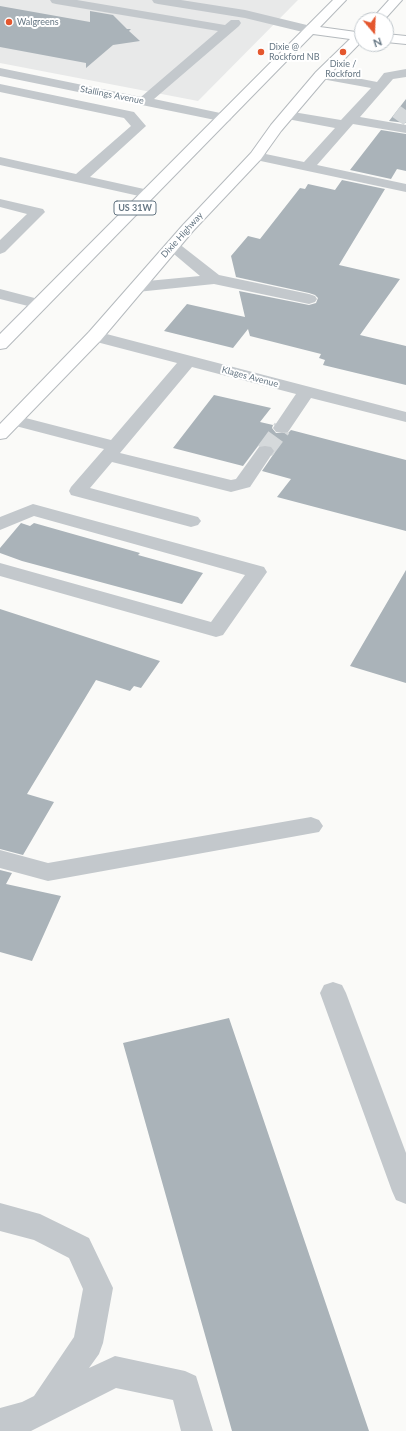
<!DOCTYPE html>
<style>
body{margin:0}
#map{position:relative;width:406px;height:1431px;overflow:hidden;background:#fafaf8;font-family:Lato,sans-serif}
canvas{display:block}
.north{position:absolute;left:354px;top:12px;width:40px;height:40px;box-sizing:border-box;background:#fff;border:1px solid #c1c8cd;border-radius:50%;rotate:161deg;font-size:11px;font-weight:700;line-height:16px;text-align:center;color:#657683}
.north::after{content:'';display:block;margin:auto;width:14px;height:18px;background:#e4572e;clip-path:polygon(50% 0,100% 100%,50% 72%,0 100%)}
</style>
<div id="map">
<canvas width="406" height="1431"></canvas>
<div class="north">N</div>
</div>
<script>
const context = document.querySelector('canvas').getContext('2d');
context.lineJoin = 'round';
function fill(path, color) {
  context.fillStyle = color;
  context.fill(path, 'evenodd');
}
function poly(rows) {
  const path = new Path2D();
  for (const r of rows) {
    path.moveTo(r[0], r[1]);
    for (let i = 2; i < r.length; i += 2) path.lineTo(r[i], r[i + 1]);
  }
  return path;
}
function strokePath(path, color, width, dash) {
  context.strokeStyle = color;
  context.lineWidth = width;
  context.lineCap = dash ? 'butt' : 'round';
  context.setLineDash(dash || []);
  context.stroke(path);
}
function write(font, color, halo, rows, align = 'center') {
  context.font = font + ' Lato,sans-serif';
  context.lineWidth = 4;
  context.setLineDash([]);
  context.textBaseline = 'middle';
  context.strokeStyle = halo;
  context.fillStyle = color;
  for (const [text, x, y, turn = 0] of rows) {
    context.save();
    context.translate(x, y);
    context.rotate((+turn || 0) * Math.PI / 180);
    context.textAlign = isNaN(turn) ? turn : align;
    if (halo) context.strokeText(text, 0, 0);
    context.fillText(text, 0, 0);
    context.restore();
  }
}
fill(poly([
 [0,0,298,0,198,101,0,63]
]), '#e8e9e9');
fill(poly([
 [0,6,90,22,90,11,113,15,127,29,131,29,129,31,140,41,113,45,86,68,86,63,0,47],
 [406,99,406,123,389,121],
 [381,130,406,134,406,171,397,169,391,179,350,170],
 [342,180,385,189,339,265,400,279,360,335,406,346,406,385,323,365,325,360,319,358,321,354,250,336,248,329,233,348,164,331,187,304,245,317,239,291,309,305,316,303,318,298,315,295,309,293,236,277,231,256,248,236,260,239,300,188,305,189,308,184,335,190],
 [214,395,271,408,260,422,273,425,272,428,276,433,288,433,291,430,406,460,406,531,277,497,291,479,262,471,275,452,271,446,265,445,258,446,243,466,173,448],
 [21,523,30,526,34,523,140,553,138,555,203,573,182,604,22,561,0,553,0,548],
 [406,570,406,683,350,666],
 [0,609,160,661,141,688,134,686,130,691,96,680,27,794,54,802,23,855,0,849],
 [0,870,12,873,6,884,61,896,32,961,0,952],
 [229,1018,369,1431,232,1431,123,1043]
]), '#aab3b9');
strokePath(poly([
 [398,121,406,110]
]), '#d5d9db', 14, [14, 7]);
strokePath(poly([
 [265,451,282,428]
]), '#d5d9db', 18, [18, 8]);
const major = poly([
 [333,0,346,0,320,27,356,32,362,30,362,41,326,78,281,131,261,159,193,231,101,340,6,438,0,439,0,424,89,332,183,225,251,153,271,125,316,72,350,39,313,34,6,348,0,349,0,334,333,0],
 [389,0,402,0,384,20,371,20,389,0],
 [386,34,406,36,406,44,386,42,386,34]
]);
strokePath(major, '#b5babe', 2);
fill(poly([
 [50,0,77,0,225,25,231,20,239,20,241,23,239,26,154,99,225,114,230,115,232,118,230,121,225,122,0,76,0,68,141,97,218,31,56,4,52,3,50,0],
 [152,0,181,0,245,10,315,27,317,30,315,33,311,34,245,18,158,4,154,3,152,0],
 [406,69,406,77,393,79,360,117,406,125,406,133,353,124,317,165,406,184,406,192,256,160,251,159,249,156,251,153,256,152,304,162,335,128,282,118,280,115,282,112,287,111,341,120,371,88,316,78,314,75,316,72,321,71,377,82,384,73,406,69],
 [0,84,134,112,146,126,90,177,153,191,155,194,153,197,148,198,0,165,0,157,76,174,131,126,124,118,0,92,0,84],
 [0,199,43,209,45,212,5,252,0,254,0,240,27,214,0,207,0,199],
 [173,241,178,243,219,275,309,294,315,296,317,299,315,302,309,304,214,284,137,292,131,290,129,287,131,284,137,282,200,276,168,249,165,246,168,243,173,241],
 [0,289,46,301,48,304,46,307,40,309,0,299,0,289],
 [95,331,406,412,406,422,311,398,288,432,282,433,276,432,273,428,296,394,192,367,120,453,231,480,236,479,259,447,265,446,271,447,274,451,250,487,231,492,112,462,90,488,198,517,201,521,198,525,191,527,71,495,69,491,71,487,104,449,8,424,5,420,8,416,14,415,111,440,177,363,89,340,87,336,89,332,95,331],
 [33,504,264,567,267,572,223,635,216,637,0,576,0,563,211,622,245,575,34,516,0,530,0,517,33,504],
 [311,817,319,820,323,826,319,832,48,881,0,868,0,850,48,863,311,817],
 [333,982,342,985,346,993,406,1153,406,1204,396,1200,392,1191,320,993,324,985,333,982],
 [0,1203,40,1214,89,1238,113,1288,103,1343,99,1354,89,1368,115,1356,185,1371,196,1376,213,1431,181,1431,173,1400,116,1388,31,1431,0,1431,0,1408,22,1402,34,1396,74,1337,83,1289,69,1258,34,1240,0,1231,0,1203]
]), '#c3c8cc');
fill(major, '#fff');
for (const [x, y, r, color] of [
 [9,22,4,"#e4572e"],
 [261,52,4,"#e4572e"],
 [343,52,4,"#e4572e"]
]) {
  const dot = new Path2D();
  dot.arc(x, y, r, 0, 2 * Math.PI);
  context.fillStyle = color;
  context.fill(dot);
  strokePath(dot, '#fff', 1.5);
}
write('9px', '#657683', '#fff', [
 ["Walgreens",17,22],
 ["Dixie @",269,47],
 ["Rockford NB",269,57],
 ["Dixie /",343,64,"center"],
 ["Rockford",343,74,"center"]
], 'left');
write('9px', '#657683', '#fff', [
 ["Stallings Avenue",112,95,11],
 ["Dixie Highway",182,235,-48],
 ["Klages Avenue",250,377,15]
]);
for (const [x, y, w] of [
 [135,208,42]
]) {
  const box = new Path2D();
  box.roundRect(x - w / 2, y - 7, w, 14, 3);
  context.fillStyle = '#fff';
  context.fill(box);
  strokePath(box, '#657683', 1);
}
write('bold 9px', '#657683', null, [
 ["US 31W",135,208]
]);
</script>
